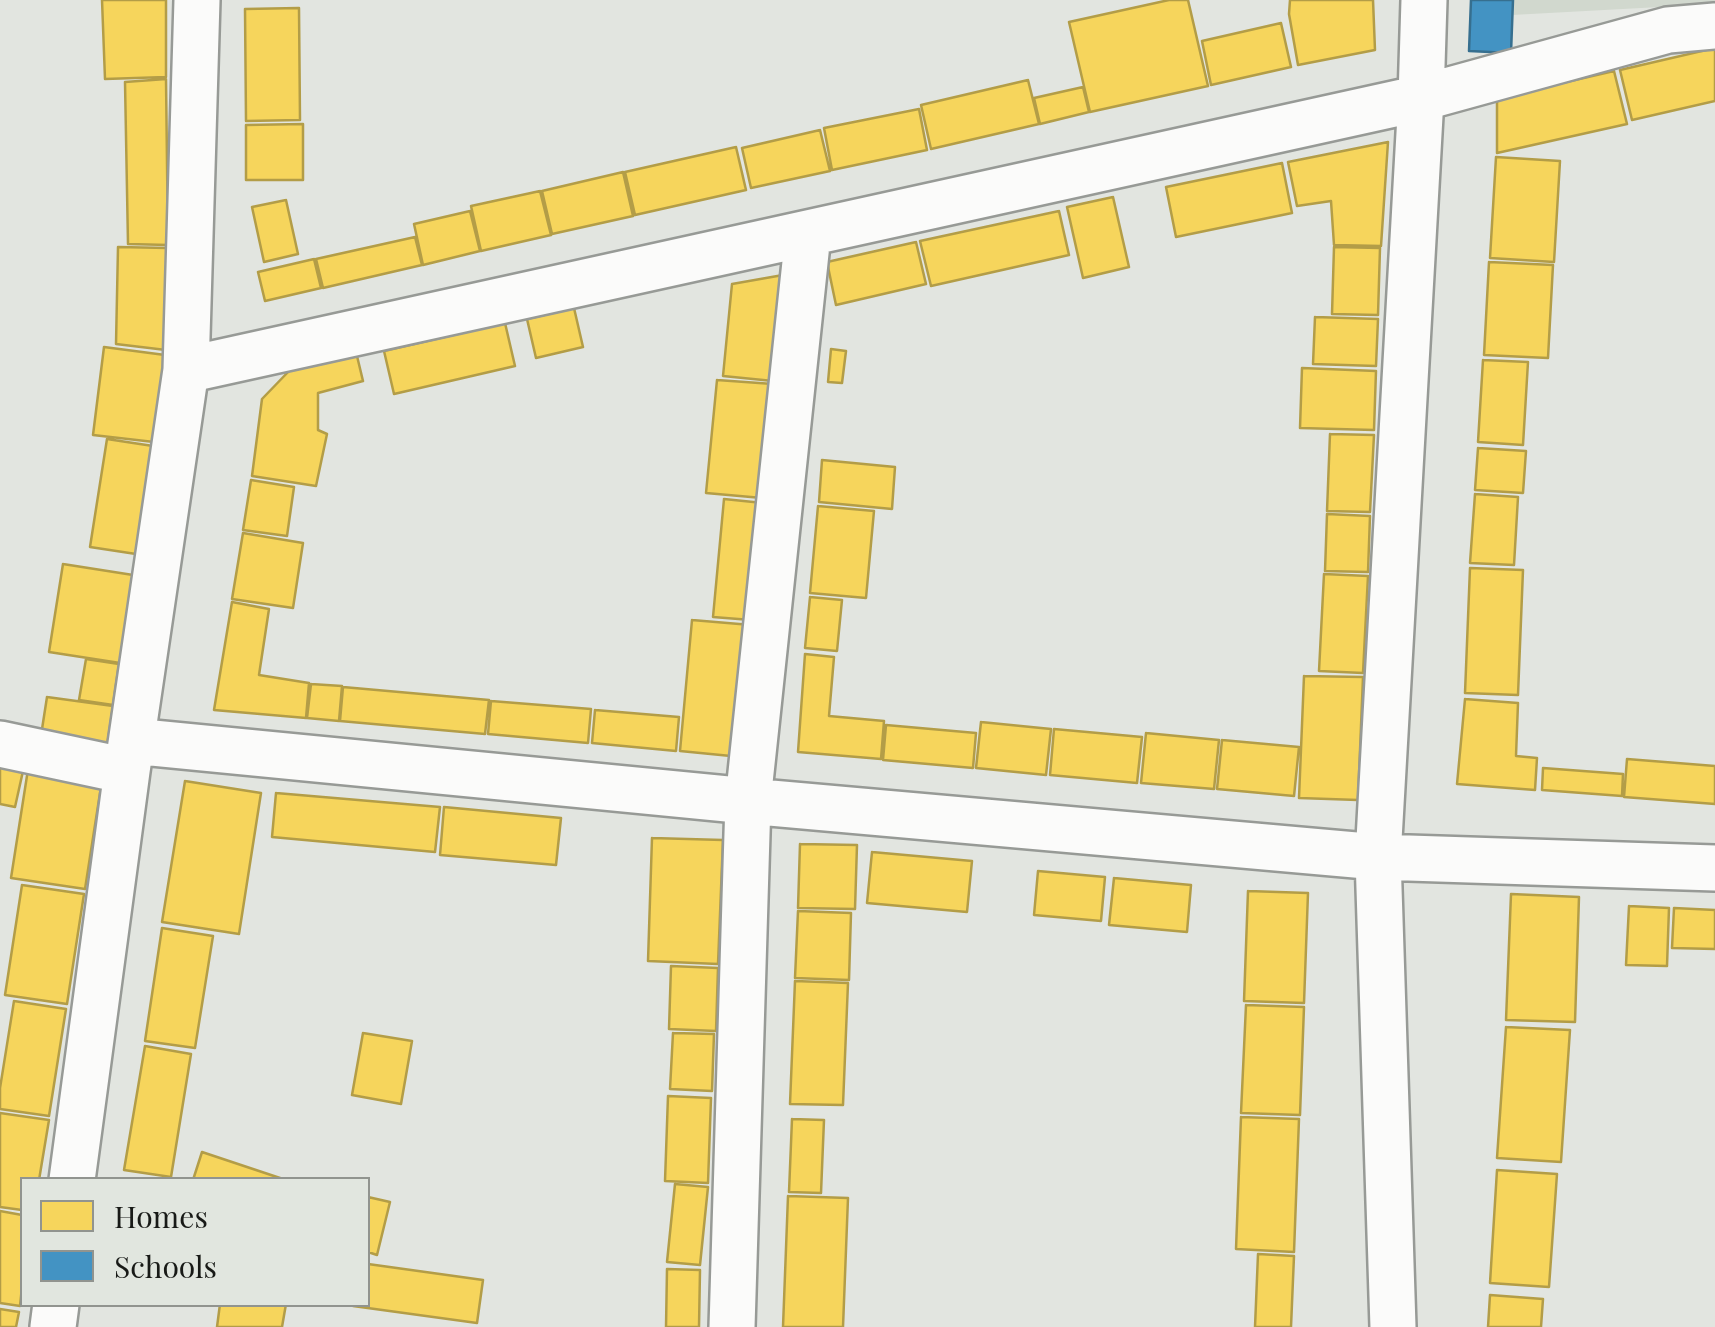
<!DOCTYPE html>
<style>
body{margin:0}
#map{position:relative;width:1715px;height:1327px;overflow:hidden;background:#e2e5e0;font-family:"Playfair Display",serif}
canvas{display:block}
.legend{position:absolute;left:20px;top:1177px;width:350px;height:130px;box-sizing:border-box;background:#e1e6df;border:2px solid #91948f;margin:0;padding:12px 18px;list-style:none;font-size:30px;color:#181a17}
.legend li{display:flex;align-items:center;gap:20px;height:50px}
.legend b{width:50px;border:2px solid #91948f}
</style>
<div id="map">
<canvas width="1715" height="1327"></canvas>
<ul class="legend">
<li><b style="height:28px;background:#f6d55c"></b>Homes</li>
<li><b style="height:28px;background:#4393c3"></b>Schools</li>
</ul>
</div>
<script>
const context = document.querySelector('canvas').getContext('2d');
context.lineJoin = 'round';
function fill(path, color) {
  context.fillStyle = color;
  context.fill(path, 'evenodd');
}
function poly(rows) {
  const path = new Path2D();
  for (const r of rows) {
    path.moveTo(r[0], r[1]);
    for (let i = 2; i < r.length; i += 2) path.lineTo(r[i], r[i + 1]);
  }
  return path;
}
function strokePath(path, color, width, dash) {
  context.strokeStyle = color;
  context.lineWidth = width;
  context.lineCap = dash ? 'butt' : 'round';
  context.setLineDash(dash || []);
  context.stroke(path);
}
fill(poly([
 [1513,0,1715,0,1715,4,1512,15]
]), '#d1d8ce');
const homes = poly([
 [102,0,166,0,166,77,105,79,102,0],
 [1169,0,1188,0,1208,86,1090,112,1069,22,1169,0],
 [1290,0,1373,0,1375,50,1298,65,1289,14,1290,0],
 [299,8,300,120,246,121,245,9,299,8],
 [1281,23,1291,67,1211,85,1202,41,1281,23],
 [1715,48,1715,101,1632,120,1620,70,1715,48],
 [1614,71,1627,124,1497,153,1497,98,1614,71],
 [166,79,168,245,128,244,125,82,166,79],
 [1028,80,1039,124,931,149,921,105,1028,80],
 [1083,87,1089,112,1040,124,1034,98,1083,87],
 [919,109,927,150,832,170,824,128,919,109],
 [303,124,303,180,246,180,246,125,303,124],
 [820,130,830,171,751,188,742,148,820,130],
 [1388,142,1381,246,1334,245,1331,201,1297,206,1288,162,1388,142],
 [736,147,746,190,635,215,625,172,736,147],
 [1496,157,1560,161,1554,262,1490,258,1496,157],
 [1282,163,1292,213,1176,237,1166,187,1282,163],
 [623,172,633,216,552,234,542,191,623,172],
 [540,191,551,235,481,251,471,206,540,191],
 [1113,197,1129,267,1083,278,1067,207,1113,197],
 [286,200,298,254,264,262,252,207,286,200],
 [470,211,480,251,423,265,414,224,470,211],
 [1059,211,1069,255,931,286,920,241,1059,211],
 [415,237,422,265,323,288,316,259,415,237],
 [916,242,926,284,836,305,827,262,916,242],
 [118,247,168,248,166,350,116,344,118,247],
 [1334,247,1380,248,1378,315,1332,314,1334,247],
 [314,259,321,288,265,301,258,272,314,259],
 [1489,262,1553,265,1548,358,1484,355,1489,262],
 [783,275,773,381,723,376,732,284,783,275],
 [574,308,583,347,536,358,527,319,574,308],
 [1315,317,1378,319,1376,366,1313,364,1315,317],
 [505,323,515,366,394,394,384,351,505,323],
 [104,347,165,355,154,442,93,435,104,347],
 [831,349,846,351,842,383,828,382,831,349],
 [357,356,363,381,318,393,318,430,327,434,316,486,252,476,262,399,289,371,357,356],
 [1483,360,1528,362,1523,445,1478,442,1483,360],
 [1302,368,1376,371,1374,430,1300,428,1302,368],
 [717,380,773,384,762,498,706,493,717,380],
 [1330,434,1374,435,1370,512,1327,511,1330,434],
 [107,439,153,446,136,554,90,547,107,439],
 [1478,448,1526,451,1523,493,1475,490,1478,448],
 [822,460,895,467,892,509,819,502,822,460],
 [251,480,294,487,287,536,243,530,251,480],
 [1475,494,1518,497,1514,565,1470,563,1475,494],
 [724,499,763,503,751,620,713,617,724,499],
 [818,506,874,511,866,598,810,593,818,506],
 [1327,514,1370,516,1368,572,1325,571,1327,514],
 [243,533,303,543,293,608,232,599,243,533],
 [63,564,133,575,120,663,49,652,63,564],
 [1470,568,1523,570,1518,695,1465,693,1470,568],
 [1324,574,1368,576,1363,673,1319,671,1324,574],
 [810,597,842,600,837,651,805,648,810,597],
 [232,602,269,609,259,675,309,683,306,718,214,710,232,602],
 [692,620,751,625,741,757,680,751,692,620],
 [805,654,834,657,829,716,884,721,881,759,798,752,805,654],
 [86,659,119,664,113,705,79,700,86,659],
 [1304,676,1363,677,1358,800,1299,798,1304,676],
 [311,684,342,686,339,721,307,718,311,684],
 [343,687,489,700,485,734,340,721,343,687],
 [47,697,113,706,106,753,40,742,47,697],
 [1465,699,1518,703,1516,756,1537,758,1535,790,1457,784,1465,699],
 [491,701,591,709,588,743,488,734,491,701],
 [595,710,679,717,676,751,592,743,595,710],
 [981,722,1051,729,1046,775,976,768,981,722],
 [886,725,976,733,973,768,883,760,886,725],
 [1054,729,1142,737,1137,783,1050,775,1054,729],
 [1146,733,1219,740,1214,789,1141,783,1146,733],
 [1222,740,1299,747,1294,796,1217,789,1222,740],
 [0,757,25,762,15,807,0,804,0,757],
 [1627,759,1715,766,1715,804,1624,797,1627,759],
 [29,763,103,774,85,889,11,878,29,763],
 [1543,768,1623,774,1622,796,1542,790,1543,768],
 [185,781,261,793,239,934,162,922,185,781],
 [276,793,440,807,435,852,272,837,276,793],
 [444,807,561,818,556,865,440,855,444,807],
 [652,838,723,840,718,964,648,961,652,838],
 [800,844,857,845,855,909,798,908,800,844],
 [872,852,972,861,967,912,867,903,872,852],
 [1038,871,1105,877,1101,921,1034,915,1038,871],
 [1114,878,1191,885,1187,932,1109,925,1114,878],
 [22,885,84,894,67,1004,5,995,22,885],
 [1248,891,1308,893,1304,1003,1244,1001,1248,891],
 [1511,894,1579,897,1575,1022,1506,1020,1511,894],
 [1629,906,1669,908,1667,966,1626,965,1629,906],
 [1674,908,1715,910,1715,949,1672,948,1674,908],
 [798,911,851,913,849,980,795,978,798,911],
 [162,928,213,936,195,1048,145,1041,162,928],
 [671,966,718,968,716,1031,669,1029,671,966],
 [795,981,848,983,843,1105,790,1104,795,981],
 [14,1001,66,1009,49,1116,0,1109,0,1088,14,1001],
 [1246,1005,1304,1007,1300,1115,1241,1113,1246,1005],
 [1506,1027,1570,1030,1561,1162,1497,1158,1506,1027],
 [363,1033,412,1041,401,1104,352,1095,363,1033],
 [673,1033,714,1034,712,1091,670,1089,673,1033],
 [145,1046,191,1054,171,1177,124,1170,145,1046],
 [668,1096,711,1098,708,1183,665,1181,668,1096],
 [0,1113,49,1120,39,1180,22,1180,22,1210,0,1207,0,1113],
 [1241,1117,1299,1119,1294,1252,1236,1249,1241,1117],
 [792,1119,824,1120,821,1193,789,1192,792,1119],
 [202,1152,286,1180,193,1180,202,1152],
 [1497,1170,1557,1174,1549,1287,1490,1283,1497,1170],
 [675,1184,708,1187,700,1265,667,1262,675,1184],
 [788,1196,848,1198,843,1327,783,1327,788,1196],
 [368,1197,390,1202,377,1255,368,1252,368,1197],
 [0,1211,22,1215,22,1287,20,1306,0,1303,0,1211],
 [1258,1254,1294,1256,1291,1327,1255,1327,1258,1254],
 [368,1264,483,1280,477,1323,353,1306,368,1304,368,1264],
 [667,1269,700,1270,699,1327,666,1327,667,1269],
 [1490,1295,1543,1299,1541,1327,1488,1327,1490,1295],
 [220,1304,286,1304,282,1327,217,1327,220,1304],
 [0,1309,19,1312,16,1327,0,1327,0,1309]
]);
fill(homes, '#f6d55c');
strokePath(homes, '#b39d47', 2.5);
const schools = poly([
 [1471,0,1513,0,1511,53,1469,51,1471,0]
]);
fill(schools, '#4393c3');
strokePath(schools, '#366f8f', 2.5);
const minor = poly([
 [186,370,1421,98,1668,30,1715,26],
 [132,741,748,801,1378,857,1715,868],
 [0,744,127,771],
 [72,1180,127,771,186,370,197,0],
 [53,1327,56,1304],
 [732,1327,748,801,808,234],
 [1393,1327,1378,857,1421,98,1424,0]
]);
strokePath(minor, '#979a96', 50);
strokePath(minor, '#fbfbfa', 45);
</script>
